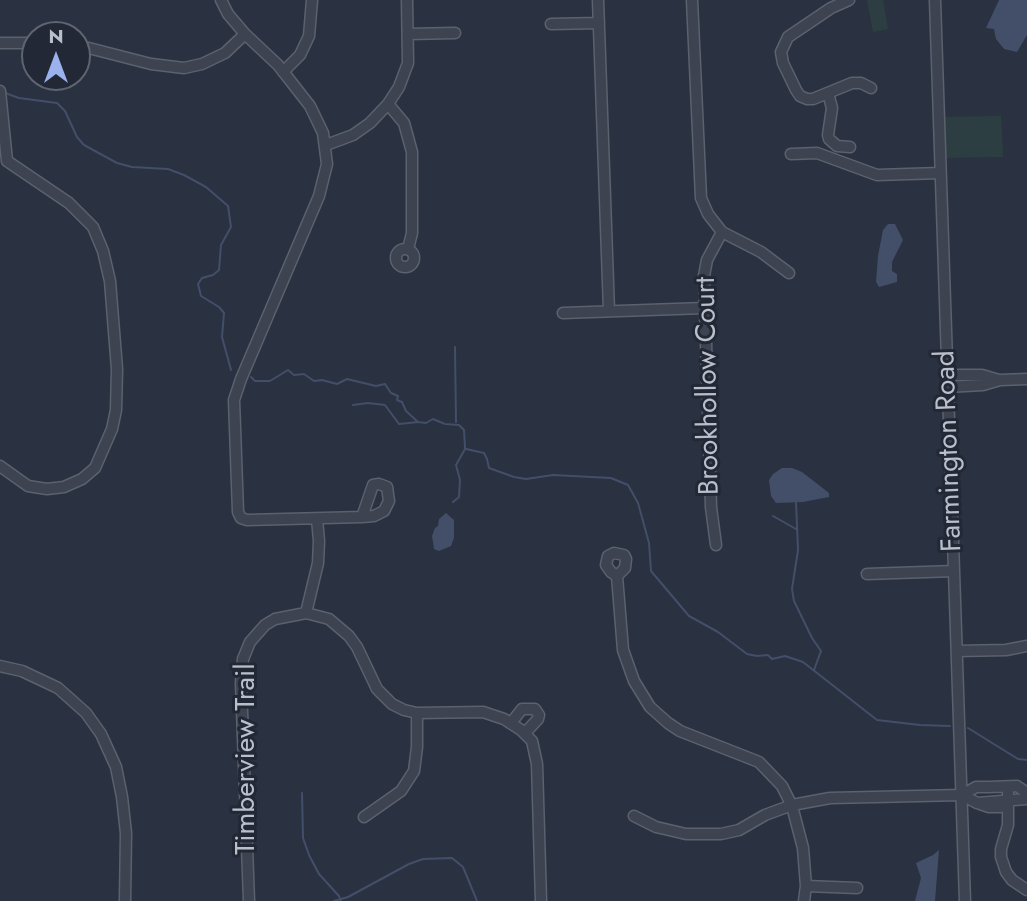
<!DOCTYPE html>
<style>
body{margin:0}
#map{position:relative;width:1027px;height:901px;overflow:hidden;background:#2a3140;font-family:Jost,sans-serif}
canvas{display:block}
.north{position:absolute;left:21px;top:21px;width:70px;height:70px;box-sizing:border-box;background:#222835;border:2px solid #5f6471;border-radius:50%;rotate:0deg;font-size:19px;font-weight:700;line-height:28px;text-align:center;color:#babfca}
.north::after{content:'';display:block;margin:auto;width:24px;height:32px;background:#9bb2ee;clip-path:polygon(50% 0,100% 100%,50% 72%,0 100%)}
</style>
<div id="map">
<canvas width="1027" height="901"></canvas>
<div class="north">N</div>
</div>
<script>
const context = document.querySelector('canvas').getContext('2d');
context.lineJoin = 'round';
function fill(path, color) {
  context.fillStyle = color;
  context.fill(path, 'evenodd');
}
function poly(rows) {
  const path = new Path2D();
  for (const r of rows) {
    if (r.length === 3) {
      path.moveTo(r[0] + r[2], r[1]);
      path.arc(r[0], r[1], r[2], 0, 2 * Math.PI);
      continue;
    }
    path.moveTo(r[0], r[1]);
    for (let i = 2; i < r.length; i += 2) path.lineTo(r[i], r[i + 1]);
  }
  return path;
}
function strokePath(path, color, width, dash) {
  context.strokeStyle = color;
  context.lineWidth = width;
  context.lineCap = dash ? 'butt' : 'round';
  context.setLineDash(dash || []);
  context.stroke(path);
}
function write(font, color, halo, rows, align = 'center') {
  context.font = font + ' Jost,sans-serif';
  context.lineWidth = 6;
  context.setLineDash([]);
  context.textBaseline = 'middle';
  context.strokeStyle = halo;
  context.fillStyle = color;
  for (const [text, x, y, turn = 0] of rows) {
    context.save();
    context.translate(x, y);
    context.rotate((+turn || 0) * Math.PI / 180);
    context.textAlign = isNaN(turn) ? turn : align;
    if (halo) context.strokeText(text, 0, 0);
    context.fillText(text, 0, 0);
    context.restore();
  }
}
fill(poly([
 [867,0,883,0,888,29,873,32],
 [1001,116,1003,157,943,158,942,117]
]), '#2d3e42');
fill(poly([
 [999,0,1027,0,1027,35,1017,52,1004,49,996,39,994,29,986,28],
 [888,224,895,224,903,240,892,262,892,271,897,274,897,282,879,287,876,282,878,256,883,230],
 [782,468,792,468,802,472,829,493,829,497,803,502,776,503,771,496,769,480,773,474],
 [446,513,454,520,454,538,451,546,439,551,434,549,432,536,435,528,438,526,439,519],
 [939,850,935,901,915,901,921,878,916,863,933,855]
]), '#434f69');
strokePath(poly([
 [5,93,19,98,57,103,65,111,77,137,84,145,117,163,132,167,168,169,184,175,206,187,228,206,231,227,221,245,219,270,213,275,202,278,198,284,201,296,219,307,224,313,222,337,231,370],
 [455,347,456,422],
 [251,377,255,381,270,381,288,370,294,375,304,374,314,381,322,380,337,384,347,379,376,386,385,384,391,393,398,396,397,400,402,402,406,411,418,422],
 [353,405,368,403,385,405,399,424,418,422,426,423,433,419,445,424,459,425,464,430,465,448],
 [466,449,484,453,487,459,489,468,514,477,526,479,553,475,611,478,628,485,638,503,649,543,651,571,689,616,718,632,747,654,757,656,768,655,772,659,785,656,803,662,877,720,920,725,950,726],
 [453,502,459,497,460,480,456,465,465,449],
 [796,502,798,550,792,589,794,601,812,638,821,651,814,670],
 [773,516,796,529],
 [968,728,1018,759,1027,760],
 [302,793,303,838,309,855,319,874,339,896,341,901],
 [334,901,348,897,409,864,423,859,452,858,463,867,477,901]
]), '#434f69', 2);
const minor = poly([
 [221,0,228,14,245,34,278,65,310,106,323,133,327,164,319,196,241,379,234,400,238,512,241,518,247,520,362,517,373,485,379,484,387,487,389,501,384,511,374,516,362,517],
 [598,0,609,311],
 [692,0,701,198,708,214,722,232,761,252,789,273],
 [849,0,831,8,788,37,781,52,783,63,796,90,800,96,807,99,813,99,852,83,861,83,871,88],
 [935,0,965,901],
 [551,24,599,23],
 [408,34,455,33],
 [0,43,35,43],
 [77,45,151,64,184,68,202,64,225,53,245,34],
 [283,72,300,55,309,36,312,0],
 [0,91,7,161],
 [828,93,832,108,828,135,829,139,837,146,850,147],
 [388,104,404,123,412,152,412,233,408,249],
 [326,145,353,135,370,123,388,104,399,87,408,63,407,0],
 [791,154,817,153,877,175,940,173],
 [405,258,9],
 [563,313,704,308],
 [947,375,982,375,999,380],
 [947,387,983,385,1000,380,1027,379],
 [0,466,28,486,47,489,64,487,82,479,95,468,112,429,116,410,117,369,110,281,103,251,93,227,69,203,7,161],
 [716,545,711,507,704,276,707,260,722,232],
 [867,574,954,571],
 [617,576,611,572,606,565,608,556,614,553,624,555,626,559,625,568,617,576,623,650,634,681,650,707,668,723,680,731,759,762,782,786,792,806,803,848,806,886,804,901],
 [306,613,318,563,319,541,317,519],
 [957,651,1006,650,1027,646],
 [0,666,22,671,58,688,86,713,101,734,116,767,122,797,126,833,125,901],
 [511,723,522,709,535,709,539,715,538,719,525,733],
 [1008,787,1008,825,1001,849,1001,857,1006,872,1012,880,1027,890],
 [962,795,977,803,1027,799],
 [980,804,989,807,1001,807,1008,802],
 [634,816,656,827,686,834,721,834,739,830,765,815,792,805,830,798,962,795,976,787,989,787,1017,786,1027,793],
 [364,817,401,791,414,771,417,747,417,713],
 [806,886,857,888],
 [249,901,241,683,243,659,250,642,265,625,275,619,306,613,329,619,349,636,357,647,377,689,392,704,404,710,417,713,483,712,504,719,521,730,532,741,537,764,541,901]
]);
strokePath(minor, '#5b616d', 13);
strokePath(minor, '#3d4350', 10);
write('28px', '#babfca', '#222835', [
 ["Brookhollow Court",709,386,-91],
 ["Farmington Road",950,451,-92],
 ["Timberview Trail",247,759,-90]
]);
</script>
